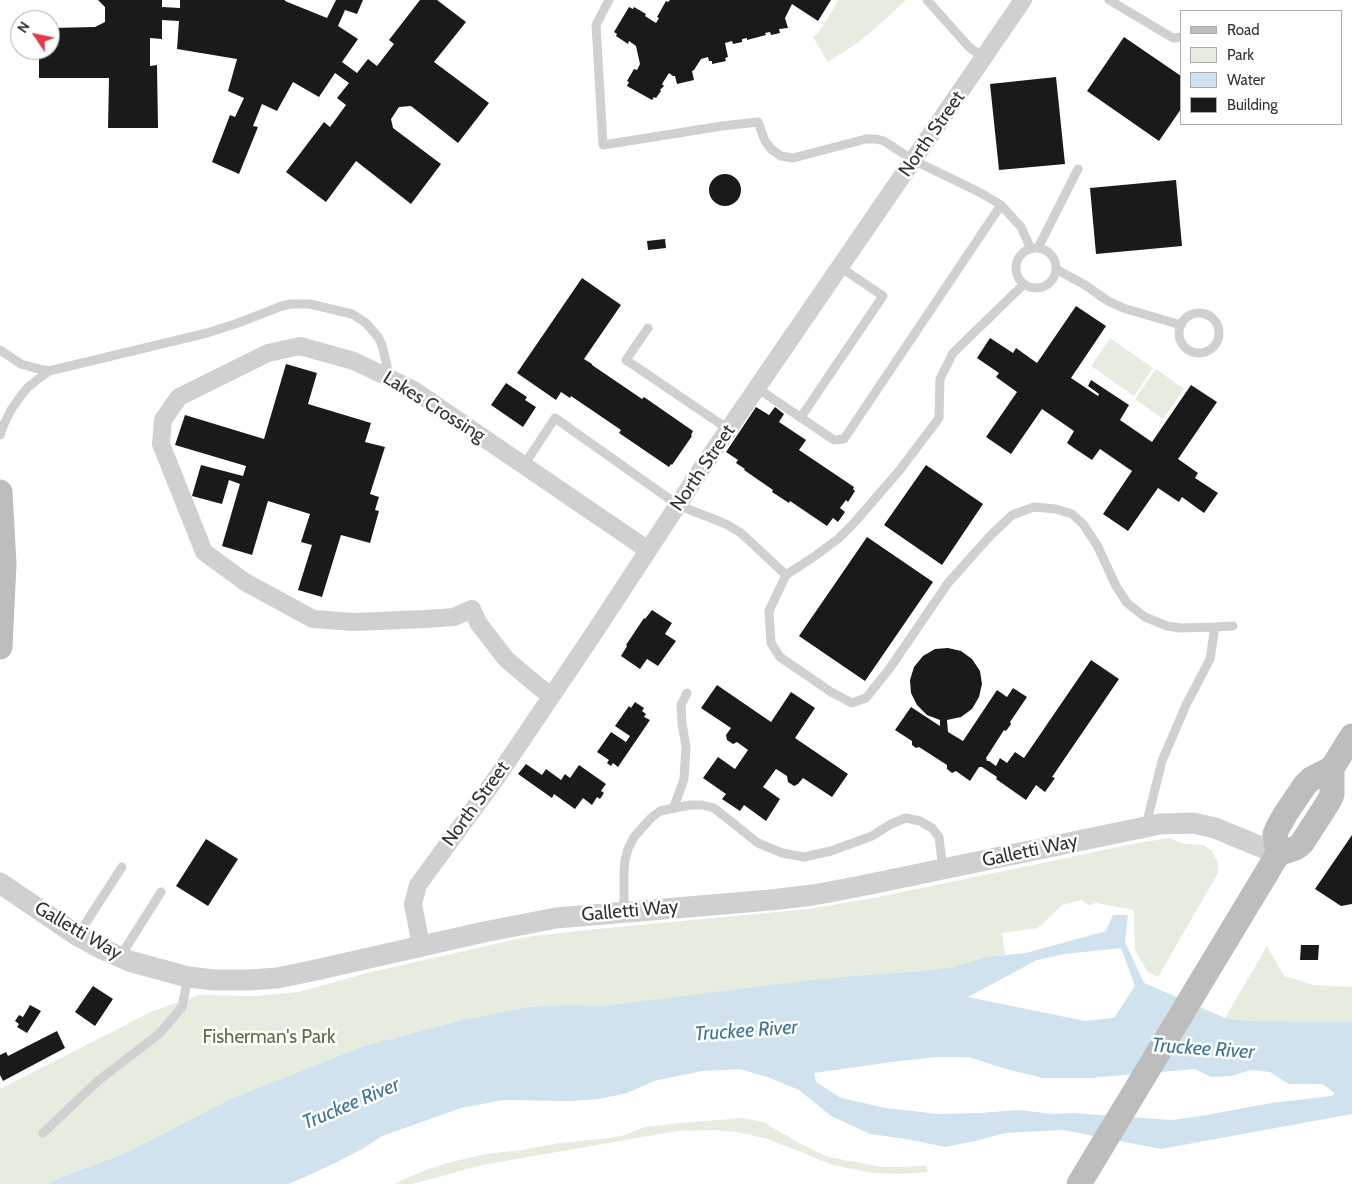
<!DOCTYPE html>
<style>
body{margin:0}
#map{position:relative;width:1352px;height:1184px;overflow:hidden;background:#fff;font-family:Cabin,sans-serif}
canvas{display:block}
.legend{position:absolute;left:1180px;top:10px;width:162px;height:115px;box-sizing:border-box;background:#fff;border:1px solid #adadad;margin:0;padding:6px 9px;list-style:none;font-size:15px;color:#333}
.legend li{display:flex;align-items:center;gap:10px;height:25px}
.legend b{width:25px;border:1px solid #adadad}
.north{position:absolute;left:10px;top:10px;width:50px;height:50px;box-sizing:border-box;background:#fff;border:1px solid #adadad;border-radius:50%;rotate:304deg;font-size:14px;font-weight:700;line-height:20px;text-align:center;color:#333}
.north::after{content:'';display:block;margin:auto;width:18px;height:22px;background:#e63946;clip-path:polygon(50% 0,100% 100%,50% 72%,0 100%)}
</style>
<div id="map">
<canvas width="1352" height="1184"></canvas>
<ul class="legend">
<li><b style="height:6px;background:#bdbdbd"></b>Road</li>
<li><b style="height:14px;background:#e6ecdf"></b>Park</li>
<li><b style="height:14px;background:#cfe2ee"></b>Water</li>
<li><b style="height:14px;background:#1a1a1a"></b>Building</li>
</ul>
<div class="north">N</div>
</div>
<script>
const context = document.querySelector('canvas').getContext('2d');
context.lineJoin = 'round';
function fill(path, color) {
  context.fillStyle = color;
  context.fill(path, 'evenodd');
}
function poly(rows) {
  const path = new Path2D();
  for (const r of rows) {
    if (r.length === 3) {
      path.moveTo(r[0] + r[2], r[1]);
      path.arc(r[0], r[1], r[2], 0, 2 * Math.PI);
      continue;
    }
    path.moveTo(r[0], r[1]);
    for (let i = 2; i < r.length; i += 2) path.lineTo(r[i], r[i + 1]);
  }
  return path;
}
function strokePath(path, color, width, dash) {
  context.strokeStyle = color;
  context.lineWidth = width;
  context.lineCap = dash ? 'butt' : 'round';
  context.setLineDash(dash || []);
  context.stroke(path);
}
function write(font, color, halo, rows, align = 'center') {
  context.font = font + ' Cabin,sans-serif';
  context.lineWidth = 5;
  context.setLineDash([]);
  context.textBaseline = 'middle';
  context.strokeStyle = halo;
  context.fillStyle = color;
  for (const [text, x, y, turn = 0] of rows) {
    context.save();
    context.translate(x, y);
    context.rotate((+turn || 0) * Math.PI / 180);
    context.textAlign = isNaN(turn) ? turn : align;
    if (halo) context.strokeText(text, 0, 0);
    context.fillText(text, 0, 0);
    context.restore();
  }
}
fill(poly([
 [838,0,906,0,879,25,856,44,828,62,813,37,818,33,827,20],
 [1110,338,1153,368,1134,396,1091,366],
 [1156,369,1184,389,1163,419,1135,399],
 [1169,838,1184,844,1203,845,1212,851,1218,863,1218,873,1158,977,1147,971,1135,950,1134,910,1096,903,1089,905,1081,900,1062,905,1038,928,1002,933,1005,955,952,967,605,1006,567,1005,527,1007,462,1020,364,1046,264,1086,128,1152,55,1180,49,1184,0,1184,0,1089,153,1011,199,995,256,996,299,992,367,973,526,937,586,930,809,909,874,898,1138,843],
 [1267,946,1284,976,1314,985,1352,987,1352,1022,1250,1021,1225,1018],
 [742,1118,763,1122,801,1144,828,1157,882,1167,902,1167,926,1166,928,1172,902,1174,873,1173,833,1165,768,1139,737,1132,712,1130,677,1131,482,1165,412,1184,394,1184,428,1169,451,1162,486,1154,522,1150,560,1143,611,1138,625,1135,644,1127,681,1123]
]), '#e6ecdf');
fill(poly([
 [1113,915,1128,915,1125,942,1144,983,1225,1018,1250,1021,1352,1022,1352,1114,1161,1149,1063,1130,1005,1133,975,1141,945,1147,907,1139,870,1134,831,1116,799,1090,770,1078,740,1069,702,1071,654,1081,627,1093,599,1099,569,1101,503,1100,461,1108,382,1136,364,1148,331,1165,289,1184,49,1184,55,1180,128,1152,231,1099,364,1046,462,1020,527,1007,567,1005,605,1006,819,979,909,972,952,967,987,957,1026,953,1106,931],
 [1121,948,1135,986,1114,1018,1085,1021,968,997,1037,960,1065,954],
 [936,1057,969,1057,1006,1069,1043,1078,1090,1078,1195,1069,1211,1077,1232,1076,1250,1070,1270,1072,1289,1084,1322,1084,1335,1093,1331,1096,1271,1103,1207,1115,1173,1120,1073,1113,1053,1114,1019,1110,980,1113,938,1114,886,1108,841,1098,816,1082,814,1073,892,1062]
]), '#cfe2ee');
fill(poly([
 [98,0,162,0,162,7,180,8,180,0,285,0,285,1,327,18,336,0,363,0,357,14,345,10,338,26,358,39,342,62,357,73,368,59,377,66,394,44,389,40,420,0,437,0,466,22,434,62,489,103,458,143,411,106,399,107,391,119,393,128,441,164,411,204,356,161,326,202,286,172,324,122,330,127,346,105,337,98,349,83,335,73,319,97,293,82,277,111,262,104,253,126,258,127,239,174,212,162,230,115,235,117,244,98,228,91,237,59,177,49,179,21,162,20,162,39,150,38,150,66,157,65,158,128,108,128,109,78,39,78,39,50,50,50,50,28,95,27,105,22,105,7],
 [670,0,831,0,818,21,792,4,785,18,788,28,779,29,780,33,771,35,770,32,765,33,766,35,747,40,747,38,742,39,742,42,733,44,732,41,725,43,728,57,725,58,726,61,712,64,712,61,709,61,708,57,701,59,694,70,692,71,694,80,677,84,675,76,673,76,669,73,662,84,664,86,660,90,661,91,656,98,654,97,652,100,627,86,629,82,627,81,634,69,637,70,640,64,636,46,629,41,628,44,616,36,617,34,614,32,629,7,633,9,634,7,646,14,645,16,656,23,659,18,657,17,666,1,668,2],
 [1124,37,1181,76,1181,109,1159,141,1087,91],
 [1056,77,1065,164,999,170,990,84],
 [725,190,16],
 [1176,180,1182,246,1096,254,1090,188],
 [665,239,666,248,648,250,647,241],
 [582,278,621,305,584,359,592,364,592,365,642,399,644,397,693,431,691,435,692,436,672,465,671,464,669,467,619,433,621,430,571,396,570,398,561,392,556,400,517,373],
 [1076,306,1106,326,1071,378,1098,396,1099,394,1088,386,1091,380,1129,405,1120,420,1152,442,1191,385,1217,402,1178,459,1198,473,1195,478,1218,493,1204,513,1182,497,1179,502,1158,488,1128,531,1103,514,1132,471,1100,449,1092,460,1074,448,1067,443,1074,431,1042,409,1011,454,986,437,1017,392,996,377,999,373,977,358,990,338,1013,353,1016,348,1037,363],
 [286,364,317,373,308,404,371,423,365,442,385,447,370,494,379,497,375,510,379,511,370,543,341,535,322,597,298,590,312,545,301,542,310,514,268,501,252,555,222,546,240,484,229,480,222,504,192,496,201,465,243,476,246,466,175,445,185,415,264,439],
 [506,383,527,397,525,400,536,407,523,427,491,405],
 [756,407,769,415,775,407,784,414,779,422,806,440,799,450,854,487,853,489,855,491,848,502,846,500,840,508,845,512,838,522,833,518,827,526,790,501,789,503,772,492,773,490,744,470,745,469,736,463,738,460,726,452],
 [926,465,983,504,942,565,884,525],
 [867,537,933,582,865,681,799,636],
 [652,610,672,623,665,634,676,641,658,666,647,659,640,669,621,656,627,646,626,645,644,618,645,619],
 [948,648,961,651,972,659,980,671,982,684,979,697,972,709,961,717,947,720,948,732,963,741,997,690,1007,697,1013,688,1027,697,1010,722,1011,724,1006,731,1004,730,986,758,987,761,989,761,996,766,1000,758,1007,763,1015,752,1024,758,1091,660,1119,679,1052,777,1055,778,1045,792,1036,785,1026,800,996,779,997,777,982,767,979,767,970,781,956,771,952,773,947,769,947,765,919,747,916,748,912,745,912,741,895,730,911,707,940,726,940,720,927,715,917,705,911,693,910,680,914,667,923,656,935,649],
 [717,685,771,722,791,692,815,708,795,738,848,774,832,797,803,778,798,784,794,786,788,782,787,776,776,769,763,787,780,799,766,821,744,805,740,811,722,799,726,794,703,778,718,757,735,769,748,750,737,742,733,744,727,740,726,735,731,728,701,708],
 [635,702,644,708,642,711,646,714,644,717,650,720,618,767,613,763,611,766,607,763,609,760,597,752,611,732,626,742,630,736,615,726,629,706,631,708],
 [526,764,542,775,546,769,561,780,565,774,570,778,579,765,606,784,601,791,604,793,600,799,597,797,592,805,583,798,575,809,554,794,552,798,518,774],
 [1352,835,1352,904,1341,906,1315,889],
 [206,839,238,859,208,906,176,886],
 [1301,945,1319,945,1318,960,1300,960],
 [93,986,113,999,95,1026,75,1012],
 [30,1005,41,1011,27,1033,17,1027,19,1024,15,1021,19,1015,23,1017],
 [57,1031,65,1048,3,1081,0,1075,0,1055,6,1052,8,1056]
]), '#1a1a1a');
strokePath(poly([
 [609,0,596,25,603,145,722,126,758,122,765,141,771,149,781,156,793,158,866,139,876,139,884,141,913,160,981,193,1001,205,1021,227,1031,249],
 [927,0,969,47,984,58],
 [1109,0,1173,38,1181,37],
 [1038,248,1078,169],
 [1036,268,20],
 [1056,269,1085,285,1108,301,1123,308,1181,325],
 [1199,333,20],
 [648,328,626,360,728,429],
 [0,350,21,364,35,368,49,371],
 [757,388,834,440,844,439,1001,205],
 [801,417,883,296,840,267],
 [0,435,4,424,11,410,20,397,28,387,49,371,207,333,238,323,282,306,291,304,310,304,352,314,366,323,378,337,382,345,387,366,388,377],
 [524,465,555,418,678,505,726,524,741,533,786,575,769,611,771,643,780,657,831,692,852,703,866,698,890,668,948,583,990,536,1012,515,1034,507,1056,509,1072,514,1083,524,1097,545,1116,586,1127,603,1145,617,1167,626,1180,628,1215,627,1210,659,1186,705,1162,761,1146,825],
 [786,575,815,556,838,539,854,523,899,471,939,418,940,379,953,353,1024,284],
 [1215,627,1233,626],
 [674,807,684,779,686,747,682,723,681,705,687,693],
 [624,912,624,871,625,860,628,849,634,837,651,818,660,811,690,805,702,805,714,808,758,843,782,853,804,857,831,851,872,836,891,824,906,818,920,821,932,828,939,837,943,869],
 [78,935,122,867],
 [120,957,161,892],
 [43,1133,99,1080,159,1034,182,1007,188,977]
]), '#d0d0d0', 9);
strokePath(poly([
 [551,695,539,687,506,659,479,624,472,609,454,617,425,619,354,622,313,619,245,582,204,552,161,444,163,420,179,397,268,353,300,346,354,361,412,389,648,550],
 [421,946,413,904,418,885,497,777,592,636,706,462,1023,0]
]), '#d0d0d0', 18);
strokePath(poly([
 [0,883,75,934,102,949,129,961,188,977,215,980,249,980,277,978,307,972,484,932,556,918,771,900,813,895,856,887,1160,824,1193,823,1215,828,1278,854]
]), '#d0d0d0', 21);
strokePath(poly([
 [0,492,4,564,0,647],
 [1278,854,1275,834,1278,827,1286,813,1305,785,1311,779,1332,768],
 [1079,1184,1278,854,1296,848,1302,843,1329,801,1332,794,1332,768,1352,736]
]), '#bdbdbd', 25);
write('19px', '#333', '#fff', [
 ["North Street",932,134,-55],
 ["Lakes Crossing",434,407,32],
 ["North Street",703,468,-56],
 ["North Street",476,804,-54],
 ["Galletti Way",1030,851,-12],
 ["Galletti Way",630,911,-5],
 ["Galletti Way",78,931,30]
]);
write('19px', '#56703f', '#fff', [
 ["Fisherman's Park",269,1037]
]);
write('italic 20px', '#3f7597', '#fff', [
 ["Truckee River",746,1031,-4],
 ["Truckee River",1203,1049,4],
 ["Truckee River",351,1104,-23]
]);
</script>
